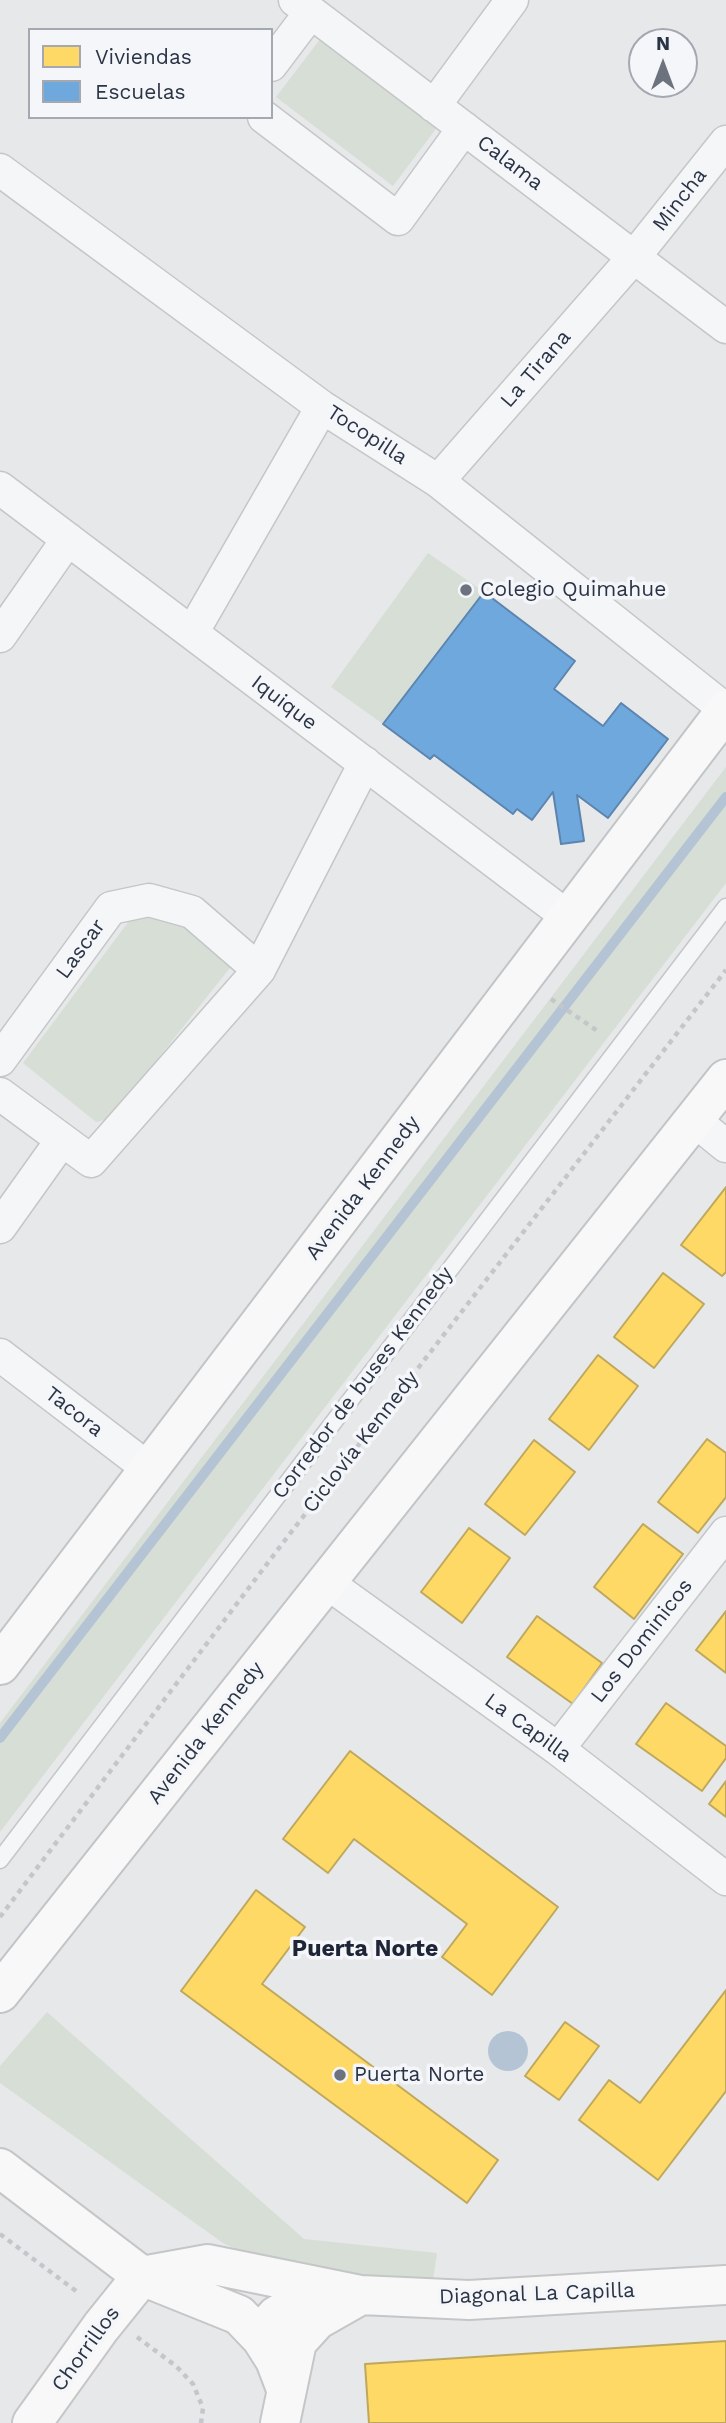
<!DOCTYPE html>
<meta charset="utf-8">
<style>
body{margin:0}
#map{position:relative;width:726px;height:2423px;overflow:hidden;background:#e6e8ea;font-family:"Work Sans",sans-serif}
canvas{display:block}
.legend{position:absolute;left:28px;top:28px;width:245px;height:91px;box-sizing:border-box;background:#f4f6f9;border:2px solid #a4a8b1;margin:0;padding:9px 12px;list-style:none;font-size:21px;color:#2b3445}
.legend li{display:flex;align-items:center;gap:14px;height:35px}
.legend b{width:35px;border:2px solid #a4a8b1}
.north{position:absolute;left:628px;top:28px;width:70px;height:70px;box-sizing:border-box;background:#f4f6f9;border:2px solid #a4a8b1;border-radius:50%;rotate:0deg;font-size:19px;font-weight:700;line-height:28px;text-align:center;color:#2b3445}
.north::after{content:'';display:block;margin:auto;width:24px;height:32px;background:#6c737f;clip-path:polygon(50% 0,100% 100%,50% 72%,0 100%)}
</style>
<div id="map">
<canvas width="726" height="2423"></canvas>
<ul class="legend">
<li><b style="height:19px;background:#ffd966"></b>Viviendas</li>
<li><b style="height:19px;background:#6fa8dc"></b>Escuelas</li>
</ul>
<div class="north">N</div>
</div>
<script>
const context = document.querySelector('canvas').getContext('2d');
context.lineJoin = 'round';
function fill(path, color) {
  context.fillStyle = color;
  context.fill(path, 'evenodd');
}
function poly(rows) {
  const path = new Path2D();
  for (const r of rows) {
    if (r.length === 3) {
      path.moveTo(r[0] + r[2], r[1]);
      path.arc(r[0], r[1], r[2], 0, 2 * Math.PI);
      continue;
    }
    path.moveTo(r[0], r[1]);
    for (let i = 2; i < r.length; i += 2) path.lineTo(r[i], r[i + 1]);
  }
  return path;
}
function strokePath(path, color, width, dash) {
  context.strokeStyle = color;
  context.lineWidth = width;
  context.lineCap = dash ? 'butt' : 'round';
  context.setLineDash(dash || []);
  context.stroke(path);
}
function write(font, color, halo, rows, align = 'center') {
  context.font = font + ' "Work Sans",sans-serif';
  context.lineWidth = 7;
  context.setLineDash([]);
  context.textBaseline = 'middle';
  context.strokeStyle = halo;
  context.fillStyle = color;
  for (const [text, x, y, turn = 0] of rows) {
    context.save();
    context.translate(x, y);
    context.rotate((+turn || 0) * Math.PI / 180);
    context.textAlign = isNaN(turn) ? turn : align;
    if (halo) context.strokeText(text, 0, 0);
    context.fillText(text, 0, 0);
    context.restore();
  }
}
fill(poly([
 [334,21,453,106,393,186,276,97],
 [428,553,484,592,383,724,331,687],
 [726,767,726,883,0,1832,0,1723],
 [154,916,188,924,233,964,110,1119,96,1122,23,1063,129,921],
 [47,2012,304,2239,437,2253,433,2280,349,2275,260,2261,223,2243,0,2083,0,2066]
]), '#d6ded6');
fill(poly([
 [508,2051,20]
]), '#b4c4d5');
const homes = poly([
 [726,1187,726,1272,722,1276,681,1245,726,1187],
 [663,1273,704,1304,654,1368,614,1337,663,1273],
 [598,1355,638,1386,589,1450,549,1419,598,1355],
 [707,1439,726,1453,726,1497,698,1533,658,1502,707,1439],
 [534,1440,575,1472,525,1535,485,1504,534,1440],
 [643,1524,683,1554,634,1619,594,1587,643,1524],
 [469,1528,510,1558,462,1623,421,1592,469,1528],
 [726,1611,726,1673,696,1650,726,1611],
 [537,1616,602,1663,573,1704,507,1657,537,1616],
 [666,1703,726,1746,726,1758,702,1791,636,1744,666,1703],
 [350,1751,558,1907,492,1995,442,1957,467,1924,354,1839,328,1873,283,1839,350,1751],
 [726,1781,726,1817,709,1804,726,1781],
 [256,1890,305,1927,262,1984,498,2160,467,2203,181,1991,256,1890],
 [726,1990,726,2091,658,2180,579,2120,609,2080,640,2103,726,1990],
 [565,2022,599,2046,559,2100,525,2076,565,2022],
 [726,2341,726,2423,369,2423,365,2364,726,2341]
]);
fill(homes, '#ffd966');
strokePath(homes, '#bfa85c', 2);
const schools = poly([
 [484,592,575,661,554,689,603,726,621,703,668,739,608,818,577,795,584,841,561,844,553,792,532,820,517,809,513,814,434,755,430,759,383,724,484,592]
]);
fill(schools, '#6fa8dc');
strokePath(schools, '#5b85af', 2);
strokePath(poly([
 [0,1738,726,797]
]), '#b4c4d5', 10);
const lane = poly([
 [0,1860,726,907]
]);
const street = poly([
 [295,0,726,327],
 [271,65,311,12],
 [434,106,512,0],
 [264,117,398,219,464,128],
 [0,170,322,407,438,481,726,710],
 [438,481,634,257,726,142],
 [0,488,568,917],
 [192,633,322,407],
 [0,636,68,539],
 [0,1060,111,908,149,900,192,912,259,970],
 [0,1094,91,1161,259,970,365,763],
 [694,1120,726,1146],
 [0,1227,62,1140],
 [0,1355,149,1469],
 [326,1582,558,1749,726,1879],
 [558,1749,726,1533]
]);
const secondary = poly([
 [0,2168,142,2276,239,2315,261,2338,275,2360,286,2389],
 [142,2276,208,2264,361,2295,469,2300,726,2285],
 [261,2338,265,2328,276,2316,300,2302,319,2297,341,2296],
 [32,2423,101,2327,142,2276],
 [280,2423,297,2342,317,2320,361,2295]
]);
const primary = poly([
 [0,1665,726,710],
 [0,1993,726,1079]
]);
strokePath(lane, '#c4c6c8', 19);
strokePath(street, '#c4c6c8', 35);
strokePath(secondary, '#c4c6c8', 42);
strokePath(primary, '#c2c5c8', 42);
strokePath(poly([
 [551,999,599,1032],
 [0,1917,282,1544,726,970],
 [0,2234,80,2294],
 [137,2337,176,2366,193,2384,203,2408,201,2423]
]), '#c5c6ca', 4.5, [5, 5]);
strokePath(lane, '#f5f6f7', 16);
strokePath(street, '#f5f6f7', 32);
strokePath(secondary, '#f8f8f8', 38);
strokePath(primary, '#f8f8f8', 38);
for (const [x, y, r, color] of [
 [466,590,7,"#6c737f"],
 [340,2075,7,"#6c737f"]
]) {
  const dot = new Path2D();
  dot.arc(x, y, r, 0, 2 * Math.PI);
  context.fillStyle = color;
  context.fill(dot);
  strokePath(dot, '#f4f6f9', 2.5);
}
write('21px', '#2b3445', '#f4f6f9', [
 ["Calama",510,163,37],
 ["Mincha",680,200,-52],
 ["La Tirana",536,369,-49],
 ["Tocopilla",367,435,33],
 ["Iquique",284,703,37],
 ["Lascar",81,949,-54],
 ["Avenida Kennedy",363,1188,-53],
 ["Corredor de buses Kennedy",363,1383,-53],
 ["Tacora",74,1412,38],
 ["Ciclovía Kennedy",361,1442,-52],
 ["Los Dominicos",642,1641,-52],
 ["La Capilla",528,1728,36],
 ["Avenida Kennedy",206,1733,-52],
 ["Diagonal La Capilla",537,2294,-2],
 ["Chorrillos",86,2349,-54]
]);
write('21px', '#2b3445', '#f4f6f9', [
 ["Colegio Quimahue",480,590],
 ["Puerta Norte",354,2075]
], 'left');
write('bold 23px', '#1d2536', '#f4f6f9', [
 ["Puerta Norte",365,1949]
]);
</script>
